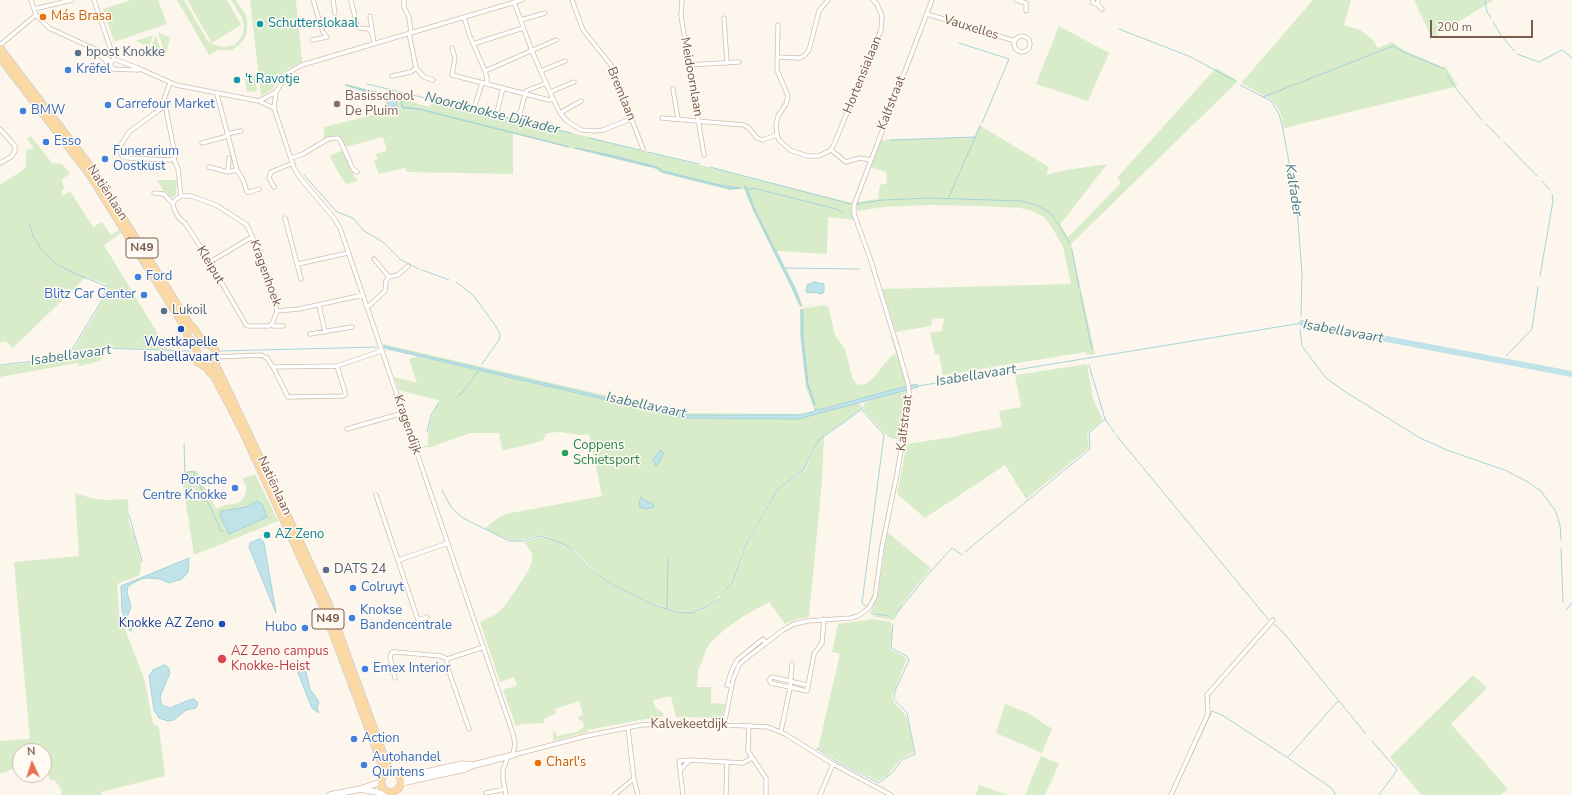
<!DOCTYPE html>
<meta charset="utf-8">
<style>
body{margin:0}
#map{position:relative;width:1572px;height:795px;overflow:hidden;background:#fdf6ec;font-family:"Nunito Sans",sans-serif}
canvas{display:block}
.north{position:absolute;left:12px;top:743px;width:40px;height:40px;box-sizing:border-box;background:#fffaf3;border:1px solid #cabbb1;border-radius:50%;rotate:356deg;font-size:11px;font-weight:700;line-height:16px;text-align:center;color:#7a5c4d}
.north::after{content:'';display:block;margin:auto;width:14px;height:18px;background:#e76f51;clip-path:polygon(50% 0,100% 100%,50% 72%,0 100%)}
.scale{position:absolute;left:1430px;top:20px;width:103px;height:18px;box-sizing:border-box;border:2px solid #7a5c4d;border-top:0;padding-left:5px;font-size:12px;line-height:14px;white-space:nowrap;color:#7a5c4d;-webkit-text-stroke:3px #fffaf3;paint-order:stroke}
</style>
<div id="map">
<canvas width="1572" height="795"></canvas>
<div class="north">N</div>
<div class="scale">200 m</div>
</div>
<script>
const context = document.querySelector('canvas').getContext('2d');
context.lineJoin = 'round';
function fill(path, color) {
  context.fillStyle = color;
  context.fill(path, 'evenodd');
}
function poly(rows) {
  const path = new Path2D();
  for (const r of rows) {
    if (r.length === 3) {
      path.moveTo(r[0] + r[2], r[1]);
      path.arc(r[0], r[1], r[2], 0, 2 * Math.PI);
      continue;
    }
    path.moveTo(r[0], r[1]);
    for (let i = 2; i < r.length; i += 2) path.lineTo(r[i], r[i + 1]);
  }
  return path;
}
function strokePath(path, color, width, dash) {
  context.strokeStyle = color;
  context.lineWidth = width;
  context.lineCap = dash ? 'butt' : 'round';
  context.setLineDash(dash || []);
  context.stroke(path);
}
function write(font, color, halo, rows, align = 'center') {
  context.font = font + ' "Nunito Sans",sans-serif';
  context.lineWidth = 3;
  context.setLineDash([]);
  context.textBaseline = 'middle';
  context.strokeStyle = halo;
  context.fillStyle = color;
  for (const [text, x, y, turn = 0] of rows) {
    context.save();
    context.translate(x, y);
    context.rotate((+turn || 0) * Math.PI / 180);
    context.textAlign = isNaN(turn) ? turn : align;
    if (halo) context.strokeText(text, 0, 0);
    context.fillText(text, 0, 0);
    context.restore();
  }
}
fill(poly([
 [131,0,158,0,167,24,114,42,103,9],
 [177,0,184,0,207,40,212,44,223,47,234,45,239,40,243,34,244,26,242,18,231,0,236,0,246,16,247,21,247,32,244,39,239,45,232,50,218,50,209,55],
 [187,0,227,0,241,25,212,43],
 [250,0,296,0,302,62,289,68,281,76,273,89,261,96],
 [1313,0,1351,0,1344,25,1360,30,1372,39,1378,48,1392,42,1403,50,1443,67,1445,66,1458,86,1284,128,1280,112,1272,100,1241,83],
 [1414,0,1494,0,1432,38],
 [1059,26,1109,53,1088,101,1036,84],
 [158,33,170,37,166,54,165,53],
 [153,35,149,47,136,41],
 [156,36,162,53,150,48],
 [1216,68,1238,81,1071,244,1095,354,1087,355,1086,352,943,375,939,354,935,354,930,333,942,331,944,319,933,318,931,326,896,332,882,289,1071,284,1063,247,1053,229,1044,217,1033,211,1020,208,982,206,929,205,884,207,857,211,857,202,878,199,880,185,887,183,886,172,870,167,881,140,975,137,979,125,1049,167,1046,175,1066,170,1107,164,1060,225,1068,237,1121,183,1117,178],
 [255,76,257,91,247,92,245,77],
 [345,84,394,96,401,99,430,107,433,98,852,203,851,209,855,220,828,217,827,254,777,251,797,290,803,306,826,304,799,307,793,291,753,211,744,189,730,190,713,186,659,172,656,169,514,134,513,132,513,174,407,172,405,168,379,174,374,160,378,159,376,154,387,151,383,137,345,147,342,140,337,135,324,139,324,127,385,112,386,96,364,92,345,86],
 [657,168,663,171,727,187,740,188,729,189,719,186,662,172],
 [745,188,747,188,755,210,796,291,797,297,754,210],
 [31,136,52,163,62,164,70,174,62,179,64,189,61,192,63,196,70,191,93,227,102,222,111,235,119,230,121,233,104,245,167,349,103,348,89,348,72,352,94,316,103,300,107,288,106,284,86,277,13,348,6,341,0,343,0,185,23,170,26,166,26,150,34,148,27,139],
 [343,150,354,175,358,181,346,184,338,172,330,156],
 [157,180,177,180,176,195,173,197,170,197,167,192,164,192],
 [826,305,829,309,835,335,845,349,852,377,855,382,859,385,866,384,873,378,891,356,896,354,891,336,893,337,907,386,830,406,801,415,687,415,668,412,384,346,383,344,682,413,800,414,814,411,814,408,806,388,801,342,800,309],
 [801,310,802,310,803,336,809,388,814,405,809,393,807,384,801,336],
 [103,350,105,353,100,361,80,366,77,363,0,377,0,366,45,361,71,354],
 [418,356,477,370,477,372,480,370,684,418,798,419,857,402,859,403,861,407,860,410,819,440,812,449,804,470,785,482,778,489,748,539,742,551,734,579,728,588,706,608,692,612,677,611,654,604,609,583,591,568,575,551,551,538,539,535,517,541,503,538,487,530,485,528,501,516,511,513,602,496,589,434,581,435,560,432,547,433,542,441,505,450,502,449,499,433,470,433,431,447,419,448,428,445,428,434,430,421,436,407,441,401,399,390,394,377,417,383,409,359],
 [1087,364,1093,399,1103,420,1087,433,1089,448,1026,499,1005,465,925,518,897,494,907,444,959,436,959,435,1002,427,999,411,1021,407,1015,375],
 [907,389,908,402,892,493,880,547,874,593,870,604,868,605,873,593,879,547,902,439,892,439,885,434,863,410,864,403,879,397],
 [859,412,824,436,822,481,809,617,798,619,785,624,769,602,742,617,724,630,710,643,707,648,698,671,697,687,711,687,711,703,725,704,722,718,676,717,671,696,653,700,655,707,663,713,663,717,640,720,588,730,588,732,553,741,553,732,555,731,557,736,576,732,584,727,583,721,578,719,579,716,583,715,579,701,555,709,556,713,544,719,544,723,522,724,516,726,503,690,517,685,514,677,500,682,480,622,496,614,504,607,527,573,532,562,532,553,524,542,540,537,550,539,569,548,590,569,609,584,654,605,672,611,685,613,701,611,708,608,723,594,734,582,745,547,779,489,785,483,805,471,807,467,815,446,819,440,835,428],
 [193,471,197,471,216,509,224,505,234,504,240,502,244,497,246,492,246,486,242,479,255,474,278,521,194,555,181,472],
 [75,493,91,498,106,500,128,499,129,523,135,538,141,561,140,575,117,584,119,614,144,678,153,723,159,727,165,776,101,792,101,795,59,795,62,793,60,787,55,781,50,779,44,766,44,751,20,751,20,766,0,774,0,741,30,739,14,562,79,556],
 [887,532,931,568,904,602,894,620,875,617,870,614,878,594],
 [873,619,891,622,892,632,890,649,907,658,892,697,894,702,907,717,914,751,913,753,901,759,888,775,879,781,848,766,818,749,840,654,832,652,838,624],
 [1473,675,1487,688,1451,724,1508,789,1500,795,1421,795,1390,757],
 [1005,704,1028,713,1052,729,1042,753,996,733],
 [1041,756,1059,764,1045,795,1025,795],
 [979,785,1008,795,976,795]
]), '#d8ecc9');
const water = poly([
 [346,85,396,97,401,100,403,107,419,109,569,147,419,109,403,108,400,100,395,98,365,91,346,85],
 [390,99,396,101,397,106,388,107,388,101,390,99],
 [575,148,610,155,657,167,663,171,720,185,740,188,729,189,719,186,662,172,657,168,575,148],
 [744,186,747,188,755,210,796,291,801,306,754,210,744,186],
 [814,282,824,284,824,292,821,294,815,292,811,293,806,292,807,285,814,282],
 [801,310,802,310,803,312,803,336,808,384,815,405,814,405,807,384,801,336,801,310],
 [384,346,668,412,687,415,801,415,815,411,816,408,818,410,903,387,917,384,918,387,798,419,684,418,384,348,384,346],
 [660,450,664,453,658,464,656,466,653,460,660,450],
 [641,497,644,500,653,504,654,507,647,509,640,507,639,501,641,499,641,497],
 [257,501,262,504,267,517,229,534,220,516,221,511,246,507,257,501],
 [259,539,262,540,264,543,276,613,249,547,250,543,259,539],
 [189,558,188,572,182,579,169,583,160,579,147,578,141,579,128,586,127,592,131,607,127,617,132,630,130,631,122,611,121,586,189,558],
 [164,665,168,667,170,673,161,694,160,698,162,705,170,708,189,700,194,699,198,703,196,708,186,710,174,720,168,721,159,718,154,710,149,676,153,670,164,665],
 [300,670,306,672,310,689,319,702,317,708,319,713,312,708,298,673,300,670]
]);
fill(water, '#bfe3e8');
strokePath(water, '#a5d3da', 1);
strokePath(poly([
 [1485,0,1487,12,1491,18],
 [1493,22,1501,35,1514,51],
 [1119,29,1191,57,1235,81],
 [959,43,1009,59,982,123],
 [1517,54,1539,62,1562,50,1572,58],
 [1447,74,1453,85,1482,120],
 [367,84,571,133],
 [1240,85,1271,101,1279,114,1283,129,1297,208,1302,273,1301,316],
 [1263,97,1393,46,1404,52,1444,69],
 [1486,124,1500,138],
 [589,138,640,150],
 [890,140,975,137],
 [1504,142,1537,176],
 [648,152,699,164],
 [710,167,851,204],
 [304,175,337,212,353,218,364,231,383,242,401,260,419,269],
 [1542,181,1550,190],
 [748,190,752,188,757,189,836,209,843,213],
 [949,197,980,126],
 [857,204,883,200,929,198,1021,201,1036,205,1049,212,1060,226,1070,244],
 [29,223,33,236,43,252],
 [1072,250,1079,288],
 [45,254,58,265,76,274,106,286,105,291,102,300,70,353],
 [786,268,859,269],
 [422,270,449,280],
 [1540,276,1553,201,1552,194],
 [456,282,473,295,495,325,500,334,499,340,482,364],
 [1080,292,1092,349],
 [1300,329,1302,346,1325,377,1341,389,1420,438,1447,450,1507,471,1528,482,1541,491,1556,512,1560,525,1561,540],
 [221,351,377,347],
 [1506,356,1532,329,1538,287],
 [0,365,45,360,71,353,103,348,191,351],
 [1089,365,1105,419,1114,432],
 [918,386,1302,323],
 [457,397,463,392,479,370],
 [862,410,884,435,862,603,866,606],
 [427,432,431,415,439,402],
 [1116,435,1268,619],
 [184,444,185,473,193,471,212,511,221,531,223,531],
 [442,490,451,507,463,518,509,541,523,541,539,536,551,539,569,547,590,569,609,583,654,605,677,612,692,613,707,607,718,599],
 [129,515,142,561],
 [1561,549,1563,602],
 [965,552,1090,449,1089,433,1105,419],
 [721,595,733,582,745,546,778,489,785,483,804,470,813,449,819,440,862,409,862,407],
 [667,609,668,559],
 [1566,610,1572,603],
 [876,614,889,616],
 [896,614,929,573,952,548,962,555],
 [1274,624,1283,632,1365,733],
 [1372,741,1397,770,1379,795],
 [816,748,836,761,879,783,892,773,902,760,915,754,907,713,894,699,895,691,909,660,907,656,891,648,893,624],
 [1288,757,1338,701],
 [1173,795,1212,711,1222,715,1288,758,1330,787,1335,793,1334,795]
]), '#a5d3da', 1);
strokePath(poly([
 [1302,323,1572,374]
]), '#bfe3e8', 6);
const street = poly([
 [31,0,36,15,49,28,97,50,106,58,111,61],
 [94,0,114,59],
 [333,0,335,13],
 [351,0,357,26,360,28,369,29,372,34],
 [404,0,404,7,409,17,411,33],
 [572,0,583,30,611,65,643,149],
 [682,0,681,16,704,155],
 [1016,0,1026,3,1026,11],
 [1093,0,1093,3,1096,4,1098,3,1098,0],
 [514,2,532,51,553,99,560,113,567,121,581,130,595,131,603,130,631,119],
 [1097,4,1102,9],
 [34,9,72,0],
 [927,14,1015,41],
 [370,16,374,44],
 [464,17,469,34,485,71,487,78,487,84],
 [724,18,727,63],
 [521,20,545,13],
 [778,25,777,70,788,96,786,104,778,116,776,125,777,135,779,140,790,150,807,156,819,156,831,150,846,162,860,158,870,160],
 [1022,44,8],
 [312,40,327,37,323,32,313,0],
 [473,44,523,28],
 [0,45,36,15],
 [452,48,455,58,452,75,549,100,553,99],
 [94,49,110,65],
 [777,57,799,58,804,56,809,50,819,11,828,0],
 [114,59,138,68,176,85,259,101,274,108],
 [113,60,110,64,113,69,139,70],
 [689,65,739,62],
 [416,68,424,77,433,80],
 [485,71,556,40],
 [541,71,565,61],
 [392,76,411,72,416,68,409,33],
 [170,83,164,99,175,155,174,159,178,169,181,196,175,200,173,204],
 [673,89,678,119],
 [276,92,274,108,294,168,301,179,334,218,340,228,513,734,515,743,513,755,586,736,641,725,683,723,768,727,785,734,833,764,891,795],
 [550,92,574,82],
 [217,94,237,170,243,180,247,192,250,192,259,189],
 [259,101,276,92,286,76,291,71,302,65,522,0],
 [475,106,482,83],
 [165,107,159,110,129,132,120,146,120,151,122,156,128,158,170,160,174,159],
 [497,112,503,88],
 [560,113,581,101],
 [519,117,526,91,546,83],
 [662,118,744,125,749,128,757,138,762,140,777,135],
 [0,129,15,146,15,151,11,157,0,163],
 [227,134,241,131],
 [202,143,228,136],
 [831,150,835,142,881,30,882,16,877,4,873,0],
 [291,158,303,154,328,139,338,138,340,140,353,169,357,172],
 [209,167,228,172,237,170],
 [228,172,229,158],
 [274,187,269,178,271,172,293,163],
 [154,193,164,194,173,204,174,209,179,218,185,223,204,252,246,325,248,326,269,326,273,322,277,311],
 [181,196,191,196,216,205,247,225,260,254,277,311],
 [285,218,301,279],
 [210,262,252,237],
 [298,264,348,253],
 [389,277,398,275,408,266],
 [319,305,325,332],
 [366,306,370,305,385,291,386,281,389,277,374,259],
 [277,311,299,309,363,295],
 [272,324,273,326,283,326],
 [310,334,352,327],
 [217,357,261,355,267,358,273,367,337,366,381,351],
 [273,367,288,397,343,396,345,395,345,392,337,366],
 [347,429,403,413],
 [376,495,418,620,427,617],
 [399,560,448,543],
 [447,659,447,666,469,729],
 [395,678,390,657,392,652,395,652,441,656,447,659,484,647],
 [807,685,772,677,769,680,771,683,807,691,814,654,822,643,824,619],
 [731,686,727,685,732,670,737,660,763,639,766,643],
 [724,725,733,680,739,665,744,660,783,630,794,624,808,621,851,618,858,616,869,608,875,597,882,547,897,474,910,398,908,384,899,352,870,258,854,214,854,205,932,0],
 [749,725,748,751,766,778,766,795],
 [628,728,634,780,638,795],
 [781,731,790,688,792,664],
 [680,770,679,761,690,760],
 [486,793,505,789],
 [506,795,503,779,503,770,508,756],
 [614,795,631,781,634,780],
 [683,795,680,770,690,760,743,763,752,758],
 [726,795,727,762],
 [820,795,833,764],
 [1171,795,1207,716,1208,712,1207,695,1273,620]
]);
const secondary = poly([
 [400,778,462,764,473,765],
 [401,783,465,769,474,765,513,755],
 [360,789,377,792,384,795],
 [330,795,360,789,381,782]
]);
const primary = poly([
 [0,48,94,171,191,326,191,329],
 [0,58,89,174,185,328,185,331,197,351,197,362,207,368,210,373],
 [191,326,193,327,205,344,211,346,216,351,216,365,302,546,327,600,390,772],
 [208,365,242,430,321,602,385,773],
 [391,782,10]
]);
strokePath(street, '#d1beb0', 5);
strokePath(secondary, '#d6c0b0', 7);
strokePath(primary, '#dad1cd', 8);
strokePath(street, '#fff', 3.5);
strokePath(secondary, '#fff', 5.5);
strokePath(primary, '#fbd9a5', 6);
for (const [x, y, r, color] of [
 [43,17,4,"#e8710a"],
 [260,24,4,"#0f9aa8"],
 [78,53,4,"#5c6f8a"],
 [68,70,4,"#3f7fe0"],
 [237,80,4,"#0f9aa8"],
 [337,104,4,"#8d6e63"],
 [108,105,4,"#3f7fe0"],
 [23,111,4,"#3f7fe0"],
 [46,142,4,"#3f7fe0"],
 [105,159,4,"#3f7fe0"],
 [138,277,4,"#3f7fe0"],
 [144,295,4,"#3f7fe0"],
 [164,311,4,"#5c6f8a"],
 [181,329,4,"#1a4fb4"],
 [565,453,4,"#2e9e5b"],
 [235,488,4,"#3f7fe0"],
 [267,535,4,"#0f9aa8"],
 [326,570,4,"#5c6f8a"],
 [353,588,4,"#3f7fe0"],
 [352,618,4,"#3f7fe0"],
 [222,624,4,"#1a4fb4"],
 [305,628,4,"#3f7fe0"],
 [222,659,5,"#e0444e"],
 [365,669,4,"#3f7fe0"],
 [354,739,4,"#3f7fe0"],
 [538,763,4,"#e8710a"],
 [364,765,4,"#3f7fe0"]
]) {
  const dot = new Path2D();
  dot.arc(x, y, r, 0, 2 * Math.PI);
  context.fillStyle = color;
  context.fill(dot);
  strokePath(dot, '#fffaf3', 1.5);
}
for (const [x, y, w] of [
 [142,248,32],
 [328,619,32]
]) {
  const box = new Path2D();
  box.roundRect(x - w / 2, y - 10, w, 20, 3);
  context.fillStyle = '#fffaf3';
  context.fill(box);
  strokePath(box, '#7a5c4d', 1);
}
write('bold 12px', '#7a5c4d', null, [
 ["N49",142,248],
 ["N49",328,619]
]);
write('13px', '#c56008', '#fffaf3', [
 ["Más Brasa",51,17],
 ["Charl's",546,763]
], 'left');
write('13px', '#0d838f', '#fffaf3', [
 ["Schutterslokaal",268,24],
 ["'t Ravotje",245,80],
 ["AZ Zeno",275,535]
], 'left');
write('13px', '#7a5c4d', '#fffaf3', [
 ["Vauxelles",971,28,17],
 ["Hortensialaan",863,75,-68],
 ["Meidoornlaan",691,77,80],
 ["Bremlaan",621,94,68],
 ["Kalfstraat",892,103,-69],
 ["Natiënlaan",107,193,57],
 ["Kleiput",210,265,59],
 ["Kragenhoek",265,273,70],
 ["Kalfstraat",905,423,-83],
 ["Kragendijk",407,425,71],
 ["Natiënlaan",274,486,65],
 ["Kalvekeetdijk",689,725]
]);
write('13px', '#4e5e75', '#fffaf3', [
 ["bpost Knokke",86,53],
 ["Lukoil",172,311],
 ["DATS 24",334,570]
], 'left');
write('13px', '#366cbe', '#fffaf3', [
 ["Krëfel",76,70],
 ["Carrefour Market",116,105],
 ["BMW",31,111],
 ["Esso",54,142],
 ["Funerarium",113,152],
 ["Oostkust",113,167],
 ["Ford",146,277],
 ["Blitz Car Center",136,295,"right"],
 ["Porsche",227,481,"right"],
 ["Centre Knokke",227,496,"right"],
 ["Colruyt",361,588],
 ["Knokse",360,611],
 ["Bandencentrale",360,626],
 ["Hubo",297,628,"right"],
 ["Emex Interior",373,669],
 ["Action",362,739],
 ["Autohandel",372,758],
 ["Quintens",372,773]
], 'left');
write('13px', '#785e54', '#fffaf3', [
 ["Basisschool",345,97],
 ["De Pluim",345,112]
], 'left');
write('13px', '#164399', '#fffaf3', [
 ["Westkapelle",181,343],
 ["Isabellavaart",181,358],
 ["Knokke AZ Zeno",214,624,"right"]
]);
write('13px', '#27864d', '#fffaf3', [
 ["Coppens",573,446],
 ["Schietsport",573,461]
], 'left');
write('13px', '#be3a42', '#fffaf3', [
 ["AZ Zeno campus",231,652],
 ["Knokke-Heist",231,667]
], 'left');
write('italic 14px', '#437c86', '#fffaf3', [
 ["Noordknokse Dijkader",492,114,14],
 ["Kalfader",1293,190,81],
 ["Isabellavaart",1343,332,10],
 ["Isabellavaart",71,356,-8],
 ["Isabellavaart",976,376,-9],
 ["Isabellavaart",646,406,12]
]);
</script>
